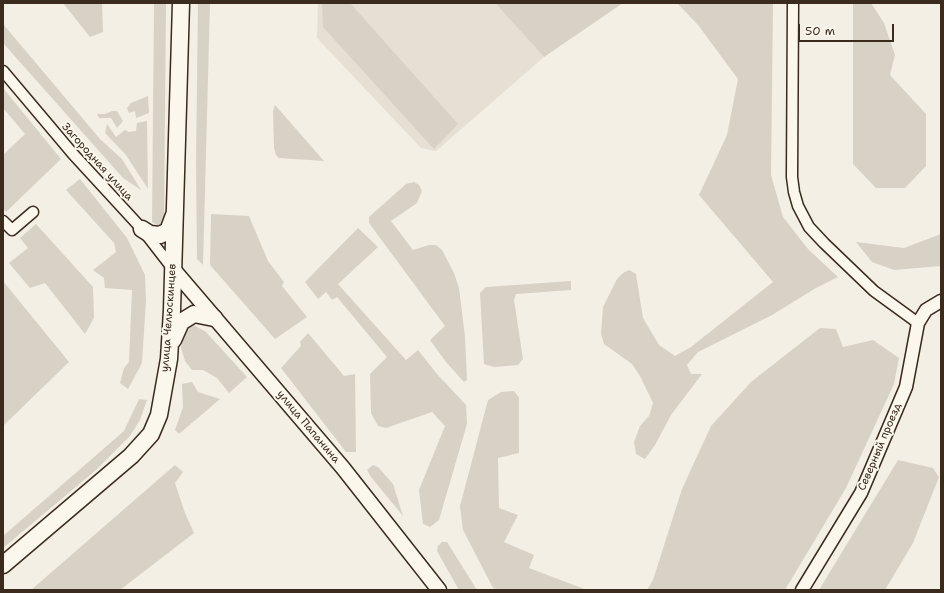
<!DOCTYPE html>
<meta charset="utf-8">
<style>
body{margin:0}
#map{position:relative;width:944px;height:593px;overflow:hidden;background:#f3efe4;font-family:"Shantell Sans",sans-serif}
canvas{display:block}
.frame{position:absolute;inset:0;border:4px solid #3b2a1e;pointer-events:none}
.scale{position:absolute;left:798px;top:24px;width:96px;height:18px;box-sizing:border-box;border:2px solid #3b2a1e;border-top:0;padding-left:5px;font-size:12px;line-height:14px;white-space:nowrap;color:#3b2a1e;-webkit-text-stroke:3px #fbf7ec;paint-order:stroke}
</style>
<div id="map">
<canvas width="944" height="593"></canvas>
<div class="frame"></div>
<div class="scale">50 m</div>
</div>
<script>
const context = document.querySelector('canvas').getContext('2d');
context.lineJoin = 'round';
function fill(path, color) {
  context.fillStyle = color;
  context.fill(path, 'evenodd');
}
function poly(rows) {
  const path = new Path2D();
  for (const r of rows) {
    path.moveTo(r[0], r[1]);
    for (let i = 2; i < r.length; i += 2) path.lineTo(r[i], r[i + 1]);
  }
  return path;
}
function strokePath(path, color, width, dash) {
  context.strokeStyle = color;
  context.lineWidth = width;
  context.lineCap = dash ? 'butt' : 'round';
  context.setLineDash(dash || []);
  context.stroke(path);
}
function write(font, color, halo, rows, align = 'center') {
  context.font = font + ' "Shantell Sans",sans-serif';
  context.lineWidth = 4;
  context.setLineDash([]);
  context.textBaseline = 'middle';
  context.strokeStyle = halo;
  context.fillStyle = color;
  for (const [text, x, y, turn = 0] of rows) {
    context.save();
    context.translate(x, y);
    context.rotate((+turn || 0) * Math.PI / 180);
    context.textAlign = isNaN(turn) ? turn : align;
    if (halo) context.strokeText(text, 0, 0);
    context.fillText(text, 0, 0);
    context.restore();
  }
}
fill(poly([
 [318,3,495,3,544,57,436,151,421,148,317,38]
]), '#e5dfd4');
fill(poly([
 [63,3,102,3,103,32,90,37],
 [154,3,166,3,164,222,159,226,152,222],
 [198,3,210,3,203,265,197,259,196,162],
 [322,3,350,3,458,124,434,149,323,27],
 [495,3,623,3,544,57],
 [677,3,773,3,771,175,783,217,808,249,838,277,816,288,772,315,698,352,687,365,691,374,702,374,671,415,655,445,645,459,636,454,634,442,640,426,649,416,653,403,640,376,632,364,604,344,601,334,603,307,617,279,623,273,629,270,636,274,643,318,659,345,675,356,691,347,773,282,699,195,727,135,738,79,698,25],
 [853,3,871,3,884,23,895,55,890,75,926,114,926,166,905,188,876,188,853,164],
 [3,24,100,139,122,159,141,190,123,178,3,43],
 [3,88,61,159,6,212,3,208,3,155,25,134,3,108],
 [148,96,149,113,136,118,135,111,129,113,127,108,131,103],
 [275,105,324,161,279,158,276,155,274,148,273,111],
 [112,111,117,111,123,121,117,128,111,118,99,118,97,114,105,114],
 [147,121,148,189,126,155,105,133,107,124,116,137,125,130,129,132,136,131,137,123],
 [80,179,127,238,145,275,146,300,142,363,128,389,120,383,124,368,129,362,132,290,105,288,104,278,93,270,116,252,114,243,66,190],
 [414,182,419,185,422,191,417,203,391,221,413,250,429,245,436,245,442,250,454,273,459,288,465,337,467,380,464,382,446,362,430,340,445,326,369,223,369,217,406,184],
 [211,214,249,216,268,261,284,282,282,286,307,317,275,339,210,265],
 [36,224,93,287,94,318,85,334,45,283,30,288,9,263,28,248,20,238],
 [358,228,378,247,338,284,406,360,418,350,437,374,466,405,467,424,439,520,430,527,423,524,419,490,445,426,432,412,386,428,378,426,371,413,370,374,387,357,337,297,332,300,326,292,318,299,305,282],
 [941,234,941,266,894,270,872,262,856,242,904,248],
 [3,281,69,362,3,426],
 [571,281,571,290,516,294,514,300,523,359,518,365,494,367,484,364,480,293,486,287],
 [192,324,206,332,247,377,229,393,217,378,203,370,192,370,185,361,181,348,184,330],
 [820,328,836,329,843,347,873,340,899,358,894,384,846,488,785,590,647,590,653,580,682,489,711,426,751,382],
 [308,333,344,376,355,374,356,452,346,452,281,368,301,346,300,342],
 [192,382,198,392,220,399,179,434,175,430,183,407,182,384],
 [514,391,519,398,519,453,498,458,499,508,518,515,504,542,534,555,529,568,587,590,499,590,493,588,463,530,460,506,488,400,501,392],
 [139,399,147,400,140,420,130,436,96,470,3,548,3,536,124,431],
 [898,460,933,468,939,477,913,543,885,590,819,590],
 [175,465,183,472,175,483,185,513,194,533,120,590,31,590],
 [373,465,378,467,393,484,403,516,371,477,367,470],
 [442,542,447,542,477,590,459,590,437,551,438,546]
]), '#d8d1c6');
const minor = poly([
 [793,3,792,177,794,192,798,206,809,227,824,243,874,291,918,323],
 [3,71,73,154,142,229,173,269],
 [3,221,12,230,33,212]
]);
const tertiary = poly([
 [802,590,861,493,906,387,918,323,926,310,941,301]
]);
const secondary = poly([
 [173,269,343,468,439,590]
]);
const primary = poly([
 [142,229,150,234,160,235,168,231,174,215],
 [173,340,181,322,194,314,214,318],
 [3,565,131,456,151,434,159,415,169,359,172,310,181,3]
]);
strokePath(minor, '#3b2a1e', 13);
strokePath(tertiary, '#3b2a1e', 15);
strokePath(secondary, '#3b2a1e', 17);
strokePath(primary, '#3b2a1e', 19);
strokePath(minor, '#fbf7ec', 10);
strokePath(tertiary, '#fbf7ec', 12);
strokePath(secondary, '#fbf7ec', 14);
strokePath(primary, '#fbf7ec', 16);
write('11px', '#3b2a1e', '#fbf7ec', [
 ["Загородная улица",97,162,48],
 ["улица Челюскинцев",169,318,-86],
 ["улица Папанина",308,427,50],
 ["Северный проезд",880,447,-67]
]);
</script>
